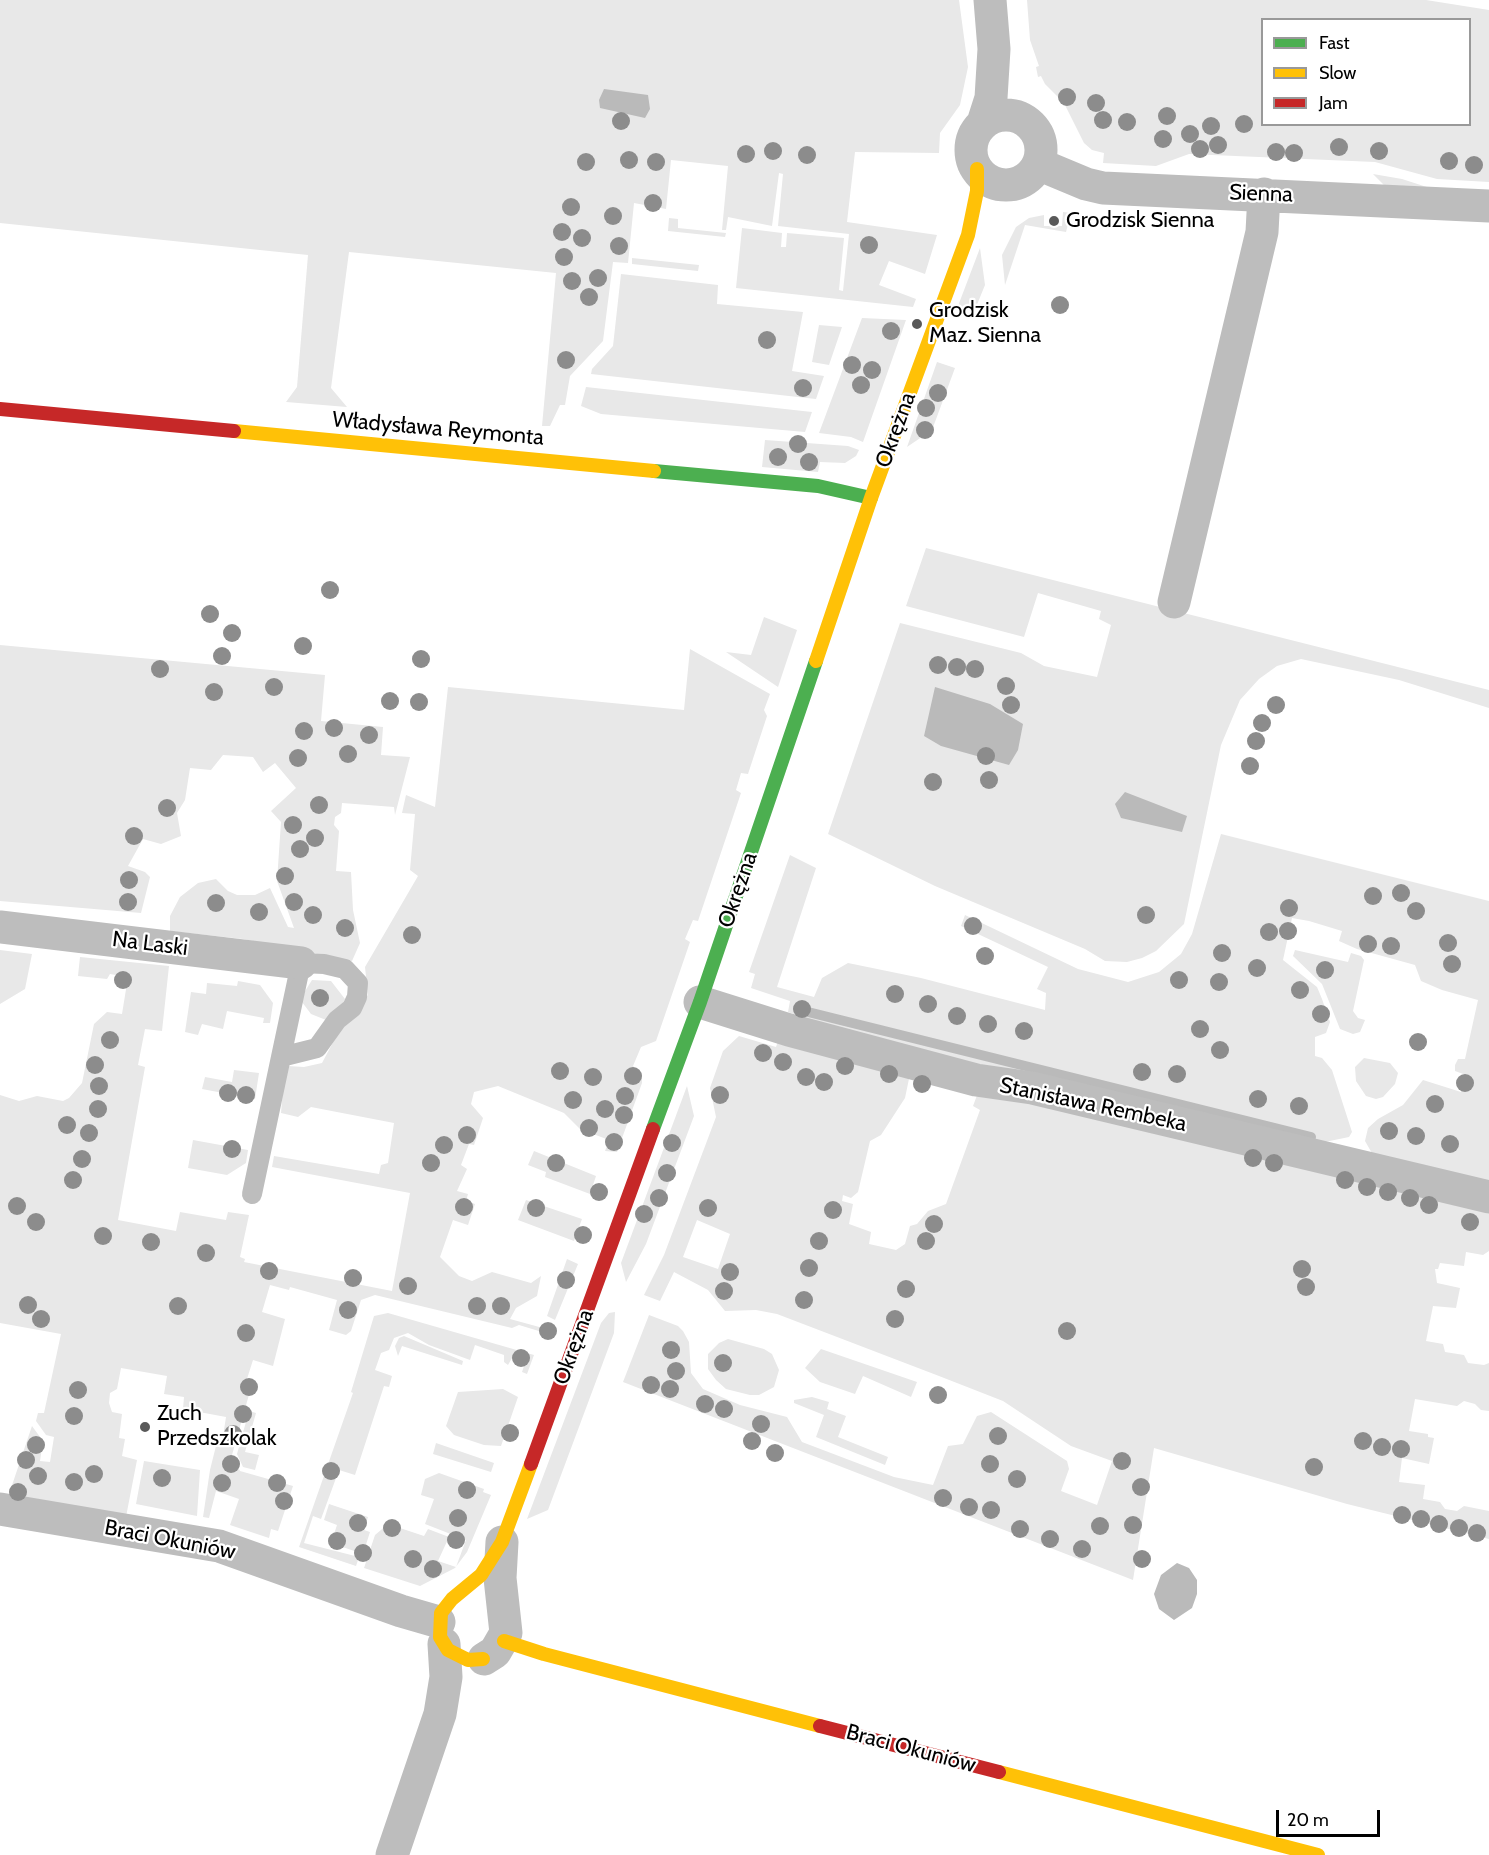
<!DOCTYPE html>
<meta charset="utf-8">
<style>
body{margin:0}
#map{position:relative;width:1489px;height:1855px;overflow:hidden;background:#fff;font-family:Cabin,sans-serif}
canvas{display:block}
.legend{position:absolute;left:1261px;top:18px;width:210px;height:108px;box-sizing:border-box;background:#fff;border:2px solid #999;margin:0;padding:8px 10px;list-style:none;font-size:18px;color:#000}
.legend li{display:flex;align-items:center;gap:12px;height:30px}
.legend b{width:30px;border:2px solid #999}
.scale{position:absolute;left:1276px;top:1810px;width:104px;height:27px;box-sizing:border-box;border:3px solid #000;border-top:0;padding-left:8px;font-size:18px;line-height:21px;white-space:nowrap;color:#000;-webkit-text-stroke:4px #fff;paint-order:stroke}
</style>
<div id="map">
<canvas width="1489" height="1855"></canvas>
<ul class="legend">
<li><b style="height:8px;background:#4caf50"></b>Fast</li>
<li><b style="height:8px;background:#ffc107"></b>Slow</li>
<li><b style="height:8px;background:#c62828"></b>Jam</li>
</ul>
<div class="scale">20 m</div>
</div>
<script>
const context = document.querySelector('canvas').getContext('2d');
context.lineJoin = 'round';
function fill(path, color) {
  context.fillStyle = color;
  context.fill(path, 'evenodd');
}
function poly(rows) {
  const path = new Path2D();
  for (const r of rows) {
    if (r.length === 3) {
      path.moveTo(r[0] + r[2], r[1]);
      path.arc(r[0], r[1], r[2], 0, 2 * Math.PI);
      continue;
    }
    path.moveTo(r[0], r[1]);
    for (let i = 2; i < r.length; i += 2) path.lineTo(r[i], r[i + 1]);
  }
  return path;
}
function strokePath(path, color, width, dash) {
  context.strokeStyle = color;
  context.lineWidth = width;
  context.lineCap = dash ? 'butt' : 'round';
  context.setLineDash(dash || []);
  context.stroke(path);
}
function write(font, color, halo, rows, align = 'center') {
  context.font = font + ' Cabin,sans-serif';
  context.lineWidth = 4.5;
  context.setLineDash([]);
  context.textBaseline = 'middle';
  context.strokeStyle = halo;
  context.fillStyle = color;
  for (const [text, x, y, turn = 0] of rows) {
    context.save();
    context.translate(x, y);
    context.rotate((+turn || 0) * Math.PI / 180);
    context.textAlign = isNaN(turn) ? turn : align;
    if (halo) context.strokeText(text, 0, 0);
    context.fillText(text, 0, 0);
    context.restore();
  }
}
fill(poly([
 [0,0,959,0,968,67,960,105,940,133,939,153,855,152,847,222,937,235,925,274,889,261,879,285,916,299,913,307,736,288,742,228,782,233,781,247,786,247,787,233,844,238,839,290,843,291,849,234,778,226,783,174,779,173,772,226,728,217,726,230,722,230,728,166,671,160,666,209,634,203,628,263,613,262,603,341,570,376,565,405,560,405,550,426,542,426,556,273,349,252,331,388,347,407,286,402,297,387,308,255,0,223],
 [1027,0,1426,0,1489,10,1489,182,1437,179,1375,162,1189,154,1156,166,1103,163,1104,153,1092,150,1084,143,1064,103,1045,84,1041,76,1038,77,1036,67,1039,66,1030,40],
 [1262,20,1470,20,1470,124,1262,124],
 [1373,174,1402,179,1436,190,1386,187],
 [1063,212,1071,213,1066,232,1025,225,1005,285,1002,255,1016,227,1029,218,1044,215,1044,226,1062,226],
 [669,218,678,219,678,228,726,233,725,237,668,231],
 [980,248,985,285,974,312,958,306],
 [632,258,699,265,698,271,632,264],
 [621,274,718,285,717,304,803,312,792,371,824,376,816,399,591,374,592,369,613,346],
 [862,318,906,320,863,442,851,437,819,433],
 [819,325,842,327,829,365,812,362],
 [937,362,955,368,932,430,907,447],
 [586,387,812,412,805,432,601,414,581,406],
 [765,440,848,446,859,450,856,456,845,463,820,462,818,472,762,467],
 [926,548,1489,690,1489,708,1399,680,1301,659,1277,666,1259,679,1240,700,1221,745,1184,924,1156,951,1142,958,1127,962,1105,961,1085,949,935,886,828,834,900,623,1021,653,1044,666,1097,677,1111,625,1099,619,1101,611,1038,593,1024,637,906,606],
 [764,617,797,630,778,687,726,652,751,655],
 [0,645,325,675,321,721,383,727,381,755,410,757,395,815,394,807,342,803,341,813,335,817,334,825,339,831,336,871,351,872,353,910,360,943,352,961,243,939,170,931,170,916,180,897,198,883,216,879,228,891,237,895,255,895,270,888,288,927,294,928,277,881,281,822,271,811,296,788,275,763,263,772,253,757,223,755,211,770,190,768,185,800,177,813,181,836,161,844,143,839,128,866,145,872,150,877,141,913,0,901],
 [690,649,770,694,764,710,767,716,748,774,741,773,736,790,741,793,698,921,693,920,685,939,690,942,656,1041,641,1047,633,1066,642,1075,642,1083,617,1152,605,1151,609,1140,580,1129,564,1113,498,1086,474,1092,471,1104,483,1118,474,1145,469,1144,461,1165,467,1169,457,1191,468,1194,466,1201,475,1204,468,1225,453,1220,440,1257,459,1276,472,1281,492,1272,531,1283,541,1276,537,1296,516,1308,510,1319,543,1328,542,1332,519,1325,512,1328,375,1295,361,1300,351,1331,346,1335,329,1330,337,1300,290,1287,289,1290,270,1285,262,1312,285,1319,273,1366,253,1360,246,1382,252,1384,232,1455,240,1471,293,1486,278,1531,271,1529,269,1538,230,1525,239,1499,216,1491,209,1518,203,1517,210,1470,217,1442,222,1443,226,1417,183,1409,184,1397,164,1394,167,1376,121,1368,117,1389,110,1393,109,1403,112,1412,122,1414,119,1438,125,1439,122,1456,137,1460,125,1522,7,1500,32,1426,43,1441,40,1461,50,1462,54,1437,46,1435,36,1421,38,1413,44,1413,61,1334,0,1323,0,1095,19,1101,37,1096,63,1101,69,1098,82,1083,94,1024,107,1012,122,1014,128,977,110,974,107,979,78,976,80,957,169,966,162,1031,145,1029,138,1065,145,1067,118,1220,176,1231,180,1212,226,1220,228,1212,249,1215,240,1257,245,1259,244,1262,392,1291,410,1193,272,1167,274,1156,379,1174,381,1165,388,1163,394,1123,311,1107,298,1117,281,1113,283,1089,288,1066,304,1067,322,1063,339,1031,368,995,365,967,418,876,410,870,415,814,402,813,406,795,435,807,448,687,684,710],
 [1221,834,1489,901,1489,1183,1373,1155,1365,1141,1368,1128,1378,1119,1403,1105,1423,1080,1461,1092,1466,1075,1455,1071,1455,1065,1458,1059,1465,1059,1478,1000,1442,990,1421,981,1415,965,1357,949,1339,941,1342,931,1309,921,1292,918,1283,960,1317,987,1322,999,1330,1022,1326,1033,1315,1037,1315,1056,1322,1058,1332,1070,1352,1132,1349,1137,1315,1144,997,1074,795,1020,796,1015,788,1012,790,1001,751,988,755,974,749,972,790,855,816,868,777,987,814,997,822,978,848,963,921,978,1045,1010,1046,993,1037,989,1048,967,961,926,965,915,1078,969,1128,982,1159,972,1181,954,1192,934],
 [0,950,32,954,25,989,0,1004],
 [1295,950,1348,962,1351,953,1361,956,1364,960,1353,1011,1358,1018,1365,1020,1360,1032,1353,1034,1340,1029,1322,984,1293,956],
 [312,980,331,981,345,999,341,1009,326,1020,311,1014,302,1002,302,996],
 [238,981,260,985,273,1003,270,1023,263,1023,264,1018,227,1011,223,1029,202,1024,198,1035,185,1032,191,992,206,994,207,983,237,986],
 [739,1036,776,1047,779,1038,910,1074,905,1098,881,1135,870,1141,858,1192,851,1198,843,1195,842,1201,853,1204,849,1224,871,1232,869,1244,896,1250,905,1244,910,1226,917,1224,928,1211,946,1204,980,1110,973,1106,979,1090,1489,1203,1489,1251,1483,1255,1466,1252,1464,1266,1440,1263,1438,1269,1435,1269,1437,1283,1460,1288,1456,1308,1433,1306,1426,1341,1443,1344,1445,1352,1464,1355,1468,1363,1484,1365,1489,1363,1489,1411,1481,1410,1475,1404,1464,1401,1457,1406,1415,1399,1409,1431,1428,1434,1428,1437,1434,1438,1429,1464,1402,1458,1399,1482,1425,1485,1423,1499,1440,1502,1445,1509,1457,1511,1464,1506,1489,1511,1489,1539,1347,1504,1154,1448,1133,1580,623,1382,649,1315,678,1326,683,1331,689,1342,691,1373,703,1389,740,1405,787,1417,802,1442,894,1477,933,1485,948,1446,963,1444,977,1416,991,1412,1067,1461,1069,1469,1061,1491,1097,1505,1112,1461,1071,1446,1003,1401,939,1376,777,1314,756,1310,725,1311,708,1290,674,1272,660,1301,644,1295,664,1255,716,1117,710,1088,723,1051],
 [697,1220,730,1234,718,1269,683,1257],
 [1364,1058,1390,1063,1398,1073,1395,1084,1383,1097,1376,1099,1366,1096,1356,1081,1355,1067],
 [234,1070,259,1073,255,1099,202,1089,205,1077,232,1082],
 [687,1086,694,1116,646,1244,626,1282,621,1263],
 [193,1140,248,1150,246,1163,227,1175,188,1168],
 [534,1151,596,1176,590,1194,545,1177,546,1172,528,1165],
 [526,1200,582,1219,574,1241,518,1220],
 [567,1259,578,1264,555,1320,547,1316],
 [615,1312,614,1333,548,1510,527,1519,601,1323,609,1313],
 [388,1313,534,1355,527,1374,522,1372,525,1363,512,1358,508,1365,504,1362,504,1355,475,1345,470,1360,429,1345,408,1333,394,1338,389,1350,381,1353,375,1370,392,1376,389,1387,384,1386,355,1475,339,1470,321,1519,313,1516,304,1543,359,1557,356,1566,299,1547,353,1393,351,1392,374,1316],
 [404,1336,463,1361,462,1365,402,1346,398,1356,395,1346,399,1338],
 [728,1339,764,1349,772,1354,779,1370,774,1387,759,1395,750,1395,726,1389,716,1380,708,1369,708,1354,719,1343],
 [821,1349,917,1382,911,1397,863,1376,855,1394,820,1382,805,1368],
 [503,1389,518,1397,501,1446,484,1445,454,1435,446,1426,458,1392],
 [812,1397,829,1402,827,1409,846,1416,838,1437,888,1457,885,1465,816,1437,824,1415,794,1403,794,1400],
 [249,1411,256,1413,245,1452,259,1455,255,1470,243,1467,237,1454],
 [436,1443,494,1463,491,1472,433,1454],
 [144,1461,200,1470,197,1516,136,1504],
 [439,1473,484,1489,483,1492,491,1495,467,1552,455,1568,420,1586,364,1568,375,1535,388,1524,424,1536,428,1529,449,1537,438,1561,456,1567,466,1540,425,1524,434,1499,421,1495,425,1479],
 [329,1504,368,1517,364,1530,370,1532,363,1554,331,1543,337,1525,324,1520]
]), '#e8e8e8');
fill(poly([
 [604,89,648,95,650,109,645,118,600,108,599,100],
 [935,687,990,704,1023,724,1018,750,1009,765,941,746,924,736],
 [1125,792,1187,816,1182,832,1121,818,1115,804],
 [1177,1563,1189,1568,1197,1580,1197,1594,1192,1608,1174,1620,1159,1609,1154,1594,1161,1575]
]), '#bababa');
strokePath(poly([
 [804,1011,1311,1137]
]), '#bababa', 10);
strokePath(poly([
 [252,1194,281,1057,301,963,324,964,345,969,358,983,357,997,352,1008,337,1020,317,1048,281,1057]
]), '#bdbdbd', 20);
strokePath(poly([
 [1006,150,35],
 [983,123,991,98,994,49,990,0],
 [1038,164,1086,184,1103,188,1489,206],
 [1174,602,1262,232,1264,194],
 [0,927,301,963],
 [700,1002,789,1030,976,1080,1032,1088,1489,1197],
 [0,1509,219,1546,401,1611,439,1622],
 [484,1659,495,1652,506,1633,500,1578,502,1542],
 [392,1855,440,1714,446,1677,444,1644]
]), '#bdbdbd', 33);
strokePath(poly([
 [654,471,818,486,871,498],
 [653,1129,700,1002,816,661]
]), '#4caf50', 14);
strokePath(poly([
 [234,431,654,471],
 [816,661,871,498,968,235,977,191,977,169],
 [504,1641,544,1654,820,1726],
 [483,1659,468,1660,448,1650,440,1637,441,1613,452,1599,481,1575,502,1542,531,1464],
 [999,1772,1318,1855]
]), '#ffc107', 14);
strokePath(poly([
 [0,409,234,431],
 [531,1464,653,1129],
 [820,1726,999,1772]
]), '#c62828', 14);
context.fillStyle = '#8c8c8c';
for (const [x, y] of [
 [1067,97],
 [1096,103],
 [1167,116],
 [1103,120],
 [621,121],
 [1127,122],
 [1244,124],
 [1211,126],
 [1190,134],
 [1163,139],
 [1218,145],
 [1339,147],
 [1200,149],
 [773,151],
 [1379,151],
 [1276,152],
 [1294,153],
 [746,154],
 [807,155],
 [629,160],
 [1449,161],
 [586,162],
 [656,162],
 [1474,165],
 [653,203],
 [571,207],
 [613,216],
 [562,232],
 [582,238],
 [869,245],
 [619,246],
 [564,257],
 [598,278],
 [572,281],
 [589,297],
 [1060,305],
 [891,331],
 [767,340],
 [566,360],
 [852,365],
 [872,370],
 [861,385],
 [803,388],
 [938,393],
 [926,408],
 [925,430],
 [798,444],
 [778,457],
 [809,462],
 [330,590],
 [210,614],
 [232,633],
 [303,646],
 [222,656],
 [421,659],
 [938,665],
 [957,667],
 [160,669],
 [975,669],
 [1006,686],
 [274,687],
 [214,692],
 [390,701],
 [419,702],
 [1011,705],
 [1276,705],
 [1262,723],
 [334,728],
 [304,731],
 [369,735],
 [1256,741],
 [348,754],
 [986,756],
 [298,758],
 [1250,766],
 [989,780],
 [933,782],
 [319,805],
 [167,808],
 [293,825],
 [134,836],
 [315,838],
 [300,849],
 [285,876],
 [129,880],
 [1401,893],
 [1373,896],
 [128,902],
 [294,902],
 [216,903],
 [1289,908],
 [1416,911],
 [259,912],
 [313,915],
 [1146,915],
 [973,926],
 [345,928],
 [1288,931],
 [1269,932],
 [412,935],
 [1448,943],
 [1368,944],
 [1391,946],
 [1222,953],
 [985,956],
 [1452,964],
 [1257,968],
 [1325,970],
 [123,980],
 [1179,980],
 [1219,982],
 [1300,990],
 [895,994],
 [320,998],
 [928,1004],
 [802,1009],
 [1321,1014],
 [957,1016],
 [988,1024],
 [1200,1029],
 [1024,1031],
 [110,1040],
 [1418,1042],
 [1220,1050],
 [763,1053],
 [783,1062],
 [95,1065],
 [845,1066],
 [560,1071],
 [1142,1072],
 [889,1074],
 [1177,1074],
 [633,1076],
 [593,1077],
 [806,1077],
 [824,1082],
 [1465,1083],
 [922,1084],
 [99,1086],
 [228,1093],
 [246,1095],
 [720,1095],
 [625,1096],
 [1258,1099],
 [573,1100],
 [1435,1104],
 [1299,1106],
 [98,1109],
 [605,1109],
 [624,1115],
 [67,1125],
 [589,1128],
 [1389,1131],
 [89,1133],
 [467,1135],
 [1416,1136],
 [614,1142],
 [672,1143],
 [1450,1144],
 [444,1145],
 [232,1149],
 [1253,1158],
 [82,1159],
 [431,1163],
 [556,1163],
 [1274,1163],
 [667,1173],
 [73,1180],
 [1345,1180],
 [1367,1187],
 [599,1192],
 [1388,1192],
 [659,1198],
 [1410,1198],
 [1429,1205],
 [17,1206],
 [464,1207],
 [536,1208],
 [708,1208],
 [833,1210],
 [644,1214],
 [36,1222],
 [1470,1222],
 [934,1224],
 [583,1235],
 [103,1236],
 [819,1241],
 [926,1241],
 [151,1242],
 [206,1253],
 [809,1268],
 [1302,1269],
 [269,1271],
 [730,1272],
 [353,1278],
 [566,1280],
 [408,1286],
 [1306,1287],
 [906,1289],
 [724,1291],
 [804,1300],
 [28,1305],
 [178,1306],
 [477,1306],
 [501,1306],
 [348,1310],
 [41,1319],
 [895,1319],
 [548,1331],
 [1067,1331],
 [246,1333],
 [671,1350],
 [521,1358],
 [723,1363],
 [676,1371],
 [651,1385],
 [249,1387],
 [670,1389],
 [78,1390],
 [938,1395],
 [705,1404],
 [724,1409],
 [243,1414],
 [74,1416],
 [761,1424],
 [510,1433],
 [233,1434],
 [998,1436],
 [752,1441],
 [1363,1441],
 [36,1445],
 [1382,1447],
 [1401,1449],
 [775,1453],
 [26,1460],
 [1122,1461],
 [231,1464],
 [990,1464],
 [1314,1467],
 [331,1471],
 [94,1474],
 [38,1476],
 [162,1478],
 [1017,1479],
 [74,1482],
 [222,1483],
 [277,1483],
 [1141,1487],
 [467,1490],
 [18,1492],
 [943,1498],
 [284,1501],
 [969,1507],
 [991,1510],
 [1402,1515],
 [458,1518],
 [1421,1519],
 [358,1523],
 [1439,1524],
 [1133,1525],
 [1100,1526],
 [392,1528],
 [1459,1528],
 [1020,1529],
 [1477,1533],
 [1050,1539],
 [456,1540],
 [337,1541],
 [1082,1549],
 [363,1553],
 [413,1559],
 [1142,1559],
 [433,1569]
]) {
  context.beginPath();
  context.arc(x, y, 9, 0, 2 * Math.PI);
  context.fill();
}
for (const [x, y, r, color] of [
 [1054,221,6,"#595959"],
 [917,324,6,"#595959"],
 [145,1427,6,"#595959"]
]) {
  const dot = new Path2D();
  dot.arc(x, y, r, 0, 2 * Math.PI);
  context.fillStyle = color;
  context.fill(dot);
  strokePath(dot, '#fff', 2);
}
write('22px', '#000', '#fff', [
 ["Sienna",1261,194,2],
 ["Władysława Reymonta",438,429,5],
 ["Okrężna",896,430,-70],
 ["Okrężna",738,890,-71],
 ["Na Laski",150,944,7],
 ["Stanisława Rembeka",1093,1105,12],
 ["Okrężna",574,1347,-70],
 ["Braci Okuniów",170,1540,11],
 ["Braci Okuniów",911,1749,15]
]);
write('22px', '#000', '#fff', [
 ["Grodzisk Sienna",1066,221],
 ["Grodzisk",929,311],
 ["Maz. Sienna",929,336],
 ["Zuch",157,1414],
 ["Przedszkolak",157,1439]
], 'left');
</script>
